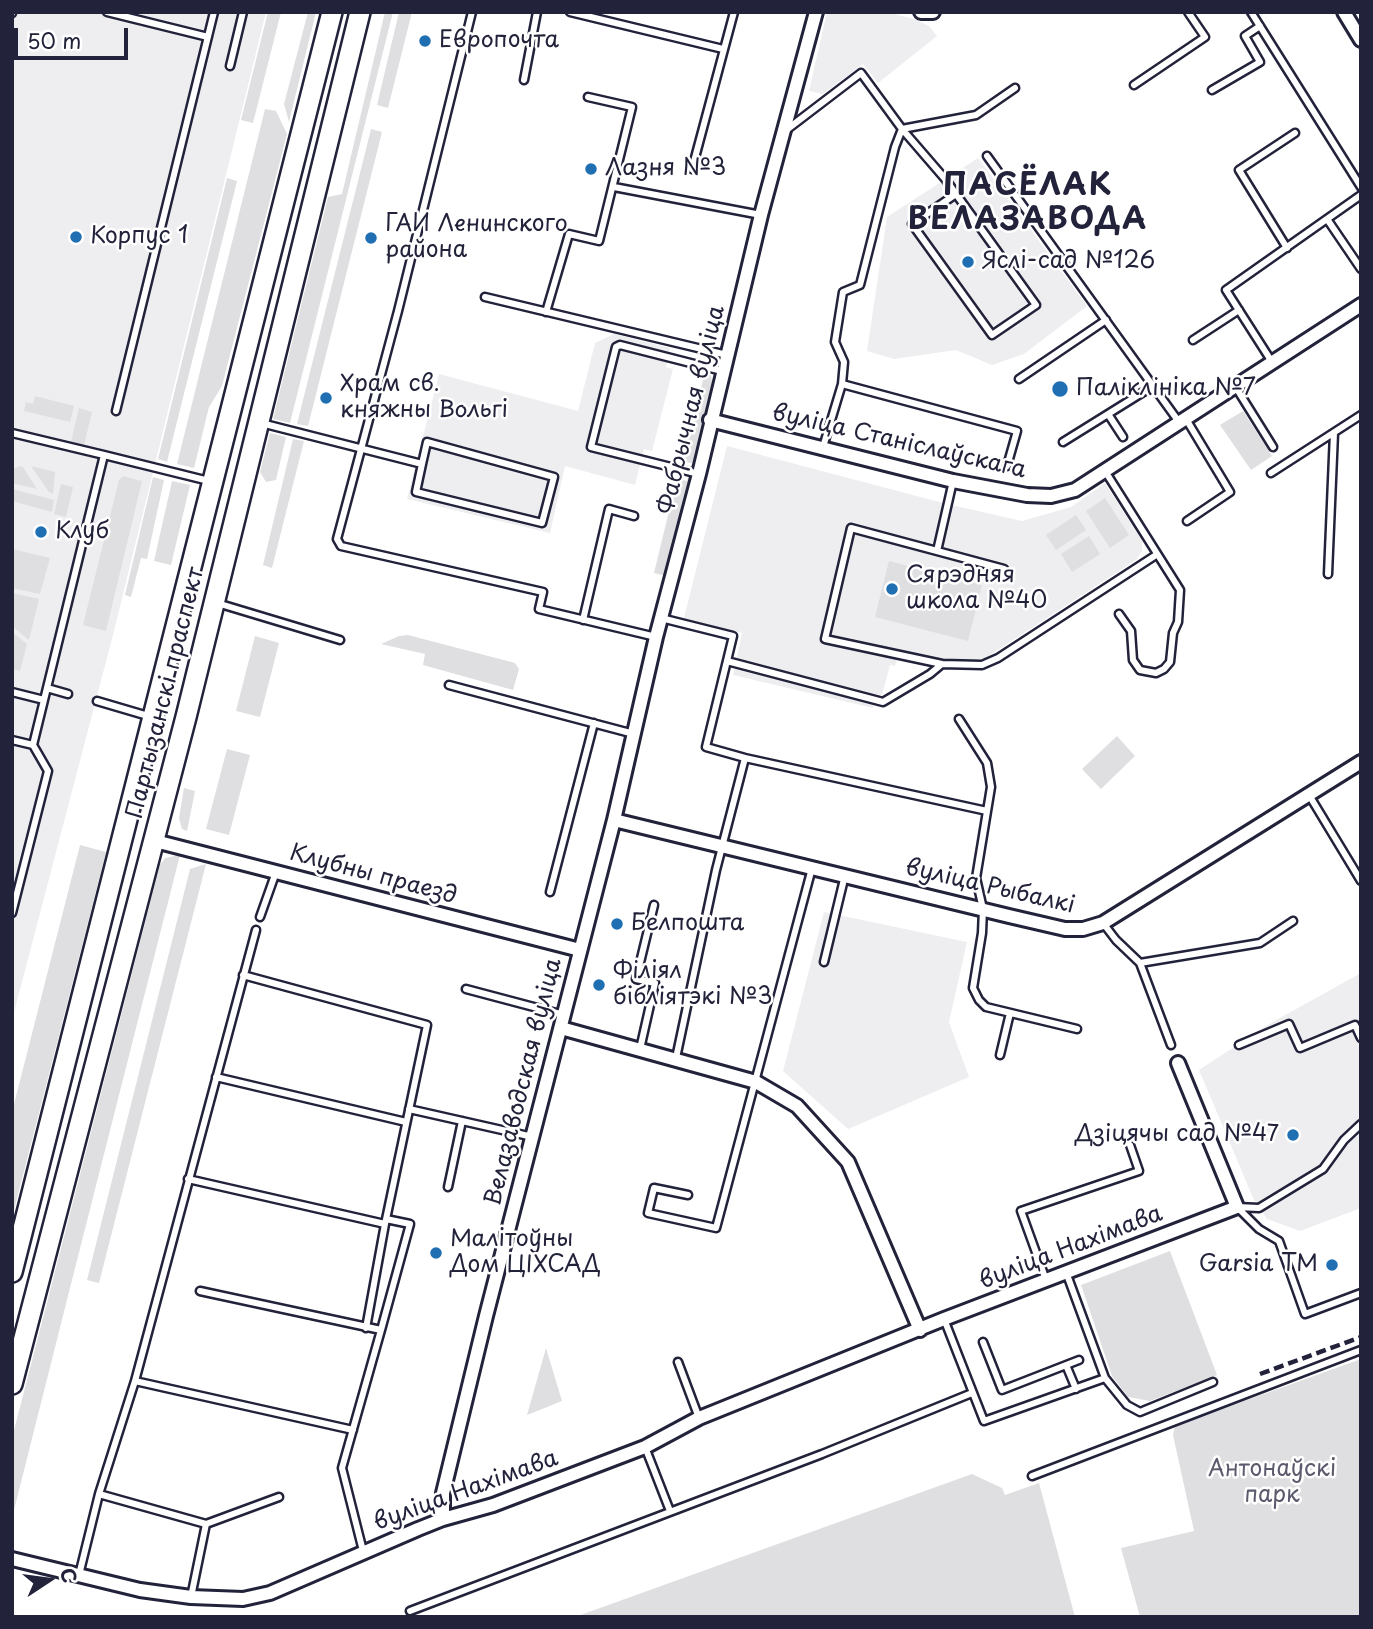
<!DOCTYPE html>
<meta charset="utf-8">
<style>
body{margin:0}
#map{position:relative;width:1373px;height:1629px;overflow:hidden;background:#fff;font-family:"Playpen Sans",sans-serif}
canvas{display:block}
.frame{position:absolute;inset:0;border:14px solid #22223b;pointer-events:none}
.north{position:absolute;left:14px;top:1545px;width:70px;height:70px;-webkit-text-stroke:5px #fff;paint-order:stroke;rotate:77deg;font-size:19px;font-weight:700;line-height:28px;text-align:center;color:#22223b}
.north::after{content:'';display:block;margin:auto;width:24px;height:32px;background:#22223b;clip-path:polygon(50% 0,100% 100%,50% 72%,0 100%)}
.scale{position:absolute;left:14px;top:28px;width:114px;height:32px;box-sizing:border-box;border:4px solid #22223b;border-top:0;padding-left:9px;font-size:21px;line-height:24px;white-space:nowrap;color:#22223b;-webkit-text-stroke:5px #fff;paint-order:stroke}
</style>
<div id="map">
<canvas width="1373" height="1629"></canvas>
<div class="frame"></div>
<div class="north">С</div>
<div class="scale">50 m</div>
</div>
<script>
const context = document.querySelector('canvas').getContext('2d');
context.lineJoin = 'round';
function fill(path, color) {
  context.fillStyle = color;
  context.fill(path, 'evenodd');
}
function poly(rows) {
  const path = new Path2D();
  for (const r of rows) {
    path.moveTo(r[0], r[1]);
    for (let i = 2; i < r.length; i += 2) path.lineTo(r[i], r[i + 1]);
  }
  return path;
}
function strokePath(path, color, width, dash) {
  context.strokeStyle = color;
  context.lineWidth = width;
  context.lineCap = dash ? 'butt' : 'round';
  context.setLineDash(dash || []);
  context.stroke(path);
}
function write(font, color, halo, rows, align = 'center') {
  context.font = font + ' "Playpen Sans",sans-serif';
  context.lineWidth = 5;
  context.setLineDash([]);
  context.textBaseline = 'middle';
  context.strokeStyle = halo;
  context.fillStyle = color;
  for (const [text, x, y, turn = 0] of rows) {
    context.save();
    context.translate(x, y);
    context.rotate((+turn || 0) * Math.PI / 180);
    context.textAlign = isNaN(turn) ? turn : align;
    if (halo) context.strokeText(text, 0, 0);
    context.fillText(text, 0, 0);
    context.restore();
  }
}
fill(poly([
 [12,12,266,12,113,635,12,1020],
 [827,12,887,12,914,19,929,26,937,36,878,83,863,64,823,94,809,91],
 [978,158,1087,306,1024,354,992,365,956,350,894,359,867,351,887,217],
 [614,334,670,348,666,367,673,369,652,451,644,449,635,485,565,466,550,533,407,499,439,374,578,411,595,343],
 [727,446,947,504,1022,521,1071,507,1105,483,1142,541,1142,551,1136,560,987,657,977,660,934,659,899,651,895,666,890,665,882,695,876,694,873,708,733,675,742,633,684,618],
 [824,912,967,942,949,1022,969,1077,848,1129,783,1071],
 [1361,973,1361,1208,1300,1231,1267,1219,1254,1200,1199,1070,1269,1024]
]), '#eeeef1');
fill(poly([
 [268,12,281,12,253,123,241,120],
 [308,12,316,12,289,122,284,104],
 [385,12,393,12,290,423,273,419,328,197,342,194],
 [399,12,412,12,388,108,377,105],
 [265,109,276,111,287,134,222,386,209,407,194,468,177,464],
 [371,129,382,132,308,426,297,424],
 [227,178,237,181,167,462,158,459],
 [705,372,711,375,712,382,666,576,654,573,677,478,687,481,692,463,682,462],
 [35,396,74,406,70,422,24,411,26,402,33,404],
 [79,408,92,412,84,445,71,442],
 [1243,411,1272,456,1251,470,1220,425],
 [270,433,286,437,276,480,266,482,260,472],
 [293,439,304,441,272,568,263,565],
 [19,466,23,467,37,489,12,483,12,470],
 [31,466,55,472,53,494,49,492],
 [123,476,142,481,106,631,83,625,119,480],
 [153,477,164,480,147,559,141,558,131,597,125,595],
 [172,481,190,485,171,565,154,561],
 [61,484,73,487,66,517,54,514],
 [12,489,54,500,52,512,12,501],
 [1105,498,1129,535,1110,548,1086,511],
 [1076,515,1086,530,1056,550,1046,535],
 [1089,536,1100,554,1072,572,1061,554],
 [12,549,50,558,40,594,12,588],
 [889,561,982,585,968,641,875,617],
 [12,593,39,599,29,640,12,626],
 [12,632,27,644,20,671,12,669],
 [408,635,515,663,519,669,513,690,423,665,425,654,381,644,399,636],
 [255,636,279,643,260,717,236,711],
 [1117,736,1135,756,1101,789,1082,769],
 [227,749,250,755,229,835,206,829],
 [184,788,195,791,187,831,182,829,179,818],
 [80,845,106,852,12,1218,12,1112],
 [180,855,71,1284,12,1518,12,1438,160,865,165,858],
 [206,864,99,1283,87,1280,190,869],
 [1170,1251,1217,1375,1150,1401,1128,1397,1112,1376,1081,1285],
 [546,1348,562,1401,527,1415],
 [1361,1359,1361,1617,1140,1617,1121,1548,1194,1531,1173,1435,1175,1426],
 [972,1474,1002,1488,1005,1495,1039,1483,1075,1617,575,1617]
]), '#dfdfe2');
const lane = poly([
 [107,12,208,37],
 [472,12,398,311,337,539,341,546,543,592,539,609,656,637],
 [570,12,723,49],
 [1251,12,1361,187],
 [12,13,12,12],
 [230,66,243,12],
 [524,80,537,12],
 [1134,85,1205,37,1188,12],
 [1212,90,1260,62,1245,36,1260,26],
 [785,131,861,73,902,129,946,180,956,194,1036,305,992,335,912,224,956,194],
 [987,156,1179,422],
 [692,169,734,12],
 [614,187,761,215],
 [1327,219,1361,269],
 [1287,248,1239,170,1295,133],
 [485,297,727,355],
 [546,312,569,234,599,241,632,107,588,97],
 [1193,340,1239,310],
 [1272,362,1226,290,1361,195],
 [1019,379,1106,320],
 [842,384,1017,431,1007,466],
 [1235,386,1273,447],
 [116,411,214,12],
 [1108,414,1123,437],
 [1186,419,1230,492,1187,521],
 [261,423,422,464,427,442,554,477,542,523,416,492,422,464],
 [12,433,104,455],
 [1063,442,1153,386],
 [823,447,842,384,844,362,835,342,843,292,860,285,895,147,902,129,976,115,1015,88],
 [1105,471,1180,590,1178,622,1173,633,1170,662,1164,669,1156,673,1140,670,1133,660,1131,631,1119,614],
 [1271,473,1361,415],
 [699,474,591,447,616,347,620,345,722,371],
 [953,481,937,551,1004,569],
 [937,551,851,528,825,639,942,664],
 [1328,574,1334,433],
 [217,603,340,640],
 [661,618,733,636,706,747,745,758],
 [583,620,609,509,634,516],
 [727,661,883,702,930,674,942,664,982,665,998,658,1156,555],
 [449,685,634,734],
 [47,688,68,694],
 [12,692,44,700],
 [97,701,148,716],
 [959,719,987,763,991,787,976,878,983,909,982,933,973,988,979,1000,986,1007,1077,1029],
 [12,740,33,745],
 [1309,795,1361,881],
 [550,892,594,723],
 [12,913,48,771,33,745,104,455,209,481],
 [260,917,276,872],
 [1103,923,1116,940,1140,963,1171,1045],
 [256,930,135,1381,353,1430],
 [824,962,845,875],
 [1140,963,1260,943,1293,921],
 [243,975,427,1025,385,1224,366,1328],
 [466,989,564,1015],
 [1239,1045,1289,1024,1300,1048,1355,1025,1361,1038],
 [640,1049,655,983,636,979,654,905],
 [1000,1055,1010,1013],
 [676,1058,716,870,745,758,987,811],
 [216,1077,406,1122],
 [409,1109,533,1137],
 [188,1179,385,1224],
 [448,1187,462,1121],
 [688,1195,654,1188,648,1213,716,1228,812,868],
 [1237,1207,1259,1229,1279,1241,1305,1314,1361,1293],
 [1237,1207,1259,1208,1323,1169,1344,1140,1361,1124],
 [1046,1280,1021,1211,1139,1171,1130,1145],
 [200,1291,381,1330,342,1468,363,1551],
 [944,1319,984,1421,1105,1378,1066,1272],
 [381,1330,410,1224,386,1219],
 [983,1342,1002,1390,1079,1360],
 [678,1362,699,1418],
 [1066,1365,1076,1389],
 [1105,1378,1127,1405,1140,1412,1213,1382],
 [645,1447,670,1511],
 [1032,1476,1361,1350],
 [99,1494,206,1524,279,1497],
 [79,1575,99,1494,135,1381],
 [191,1597,206,1524],
 [410,1611,822,1454,972,1393]
]);
const street = poly([
 [921,12,933,12],
 [1344,12,1361,40],
 [710,420,953,481,1027,495,1051,496,1075,490,1361,305],
 [614,820,1009,916,1065,929,1083,929,1103,923,1361,762],
 [155,841,580,950],
 [561,1028,756,1082,797,1106,848,1162,920,1330],
 [443,1519,443,1493,486,1316,614,820,656,637,699,474,761,215,816,12],
 [12,1559,140,1590,191,1597,243,1599,270,1593,418,1529,443,1519,493,1505,645,1447,699,1418,944,1319,1237,1207,1178,1063]
]);
const primary = poly([
 [12,1272,332,12],
 [12,1384,186,717,360,12]
]);
strokePath(lane, '#22223b', 11);
strokePath(street, '#22223b', 18);
strokePath(primary, '#22223b', 24);
strokePath(lane, '#fff', 6);
strokePath(street, '#fff', 12);
strokePath(primary, '#fff', 19);
strokePath(poly([
 [1260,1374,1361,1337]
]), '#22223b', 4.5, [10, 5]);
for (const [x, y, r, color] of [
 [425,41,7,"#1f6fb2"],
 [591,169,7,"#1f6fb2"],
 [76,237,7,"#1f6fb2"],
 [371,238,7,"#1f6fb2"],
 [968,262,7,"#1f6fb2"],
 [1060,389,9,"#1f6fb2"],
 [326,398,7,"#1f6fb2"],
 [41,532,7,"#1f6fb2"],
 [892,589,7,"#1f6fb2"],
 [617,924,7,"#1f6fb2"],
 [599,985,7,"#1f6fb2"],
 [1293,1135,7,"#1f6fb2"],
 [436,1253,7,"#1f6fb2"],
 [1332,1265,7,"#1f6fb2"]
]) {
  const dot = new Path2D();
  dot.arc(x, y, r, 0, 2 * Math.PI);
  context.fillStyle = color;
  context.fill(dot);
  strokePath(dot, '#fff', 2.5);
}
write('23px', '#22223b', '#fff', [
 ["Европочта",439,41],
 ["Лазня №3",605,169],
 ["ГАИ Ленинского",385,225],
 ["района",385,251],
 ["Корпус 1",90,237],
 ["Яслі-сад №126",982,262],
 ["Храм св.",340,385],
 ["княжны Вольгі",340,411],
 ["Паліклініка №7",1076,389],
 ["Клуб",55,532],
 ["Сярэдняя",906,576],
 ["школа №40",906,602],
 ["Белпошта",631,924],
 ["Філіял",613,972],
 ["бібліятэкі №3",613,998],
 ["Дзіцячы сад №47",1279,1135,"right"],
 ["Малітоўны",450,1240],
 ["Дом ЦІХСАД",450,1266],
 ["Garsia TM",1318,1265,"right"]
], 'left');
write('23px', '#22223b', '#fff', [
 ["Фабрычная вуліца",692,410,-76],
 ["вуліца Станіслаўскага",899,442,13],
 ["Партызанскі праспект",166,693,-76],
 ["Клубны праезд",373,875,15],
 ["вуліца Рыбалкі",990,887,13],
 ["Велазаводская вуліца",524,1082,-76],
 ["вуліца Нахімава",1071,1248,-21],
 ["вуліца Нахімава",466,1491,-20]
]);
write('23px', '#5b5b6d', '#fff', [
 ["Антонаўскі",1272,1470],
 ["парк",1272,1496]
]);
context.letterSpacing = '2px';
write('bold 30px', '#22223b', '#fff', [
 ["ПАСЁЛАК",1028,187],
 ["ВЕЛАЗАВОДА",1028,221]
]);
context.letterSpacing = '0px';
</script>
